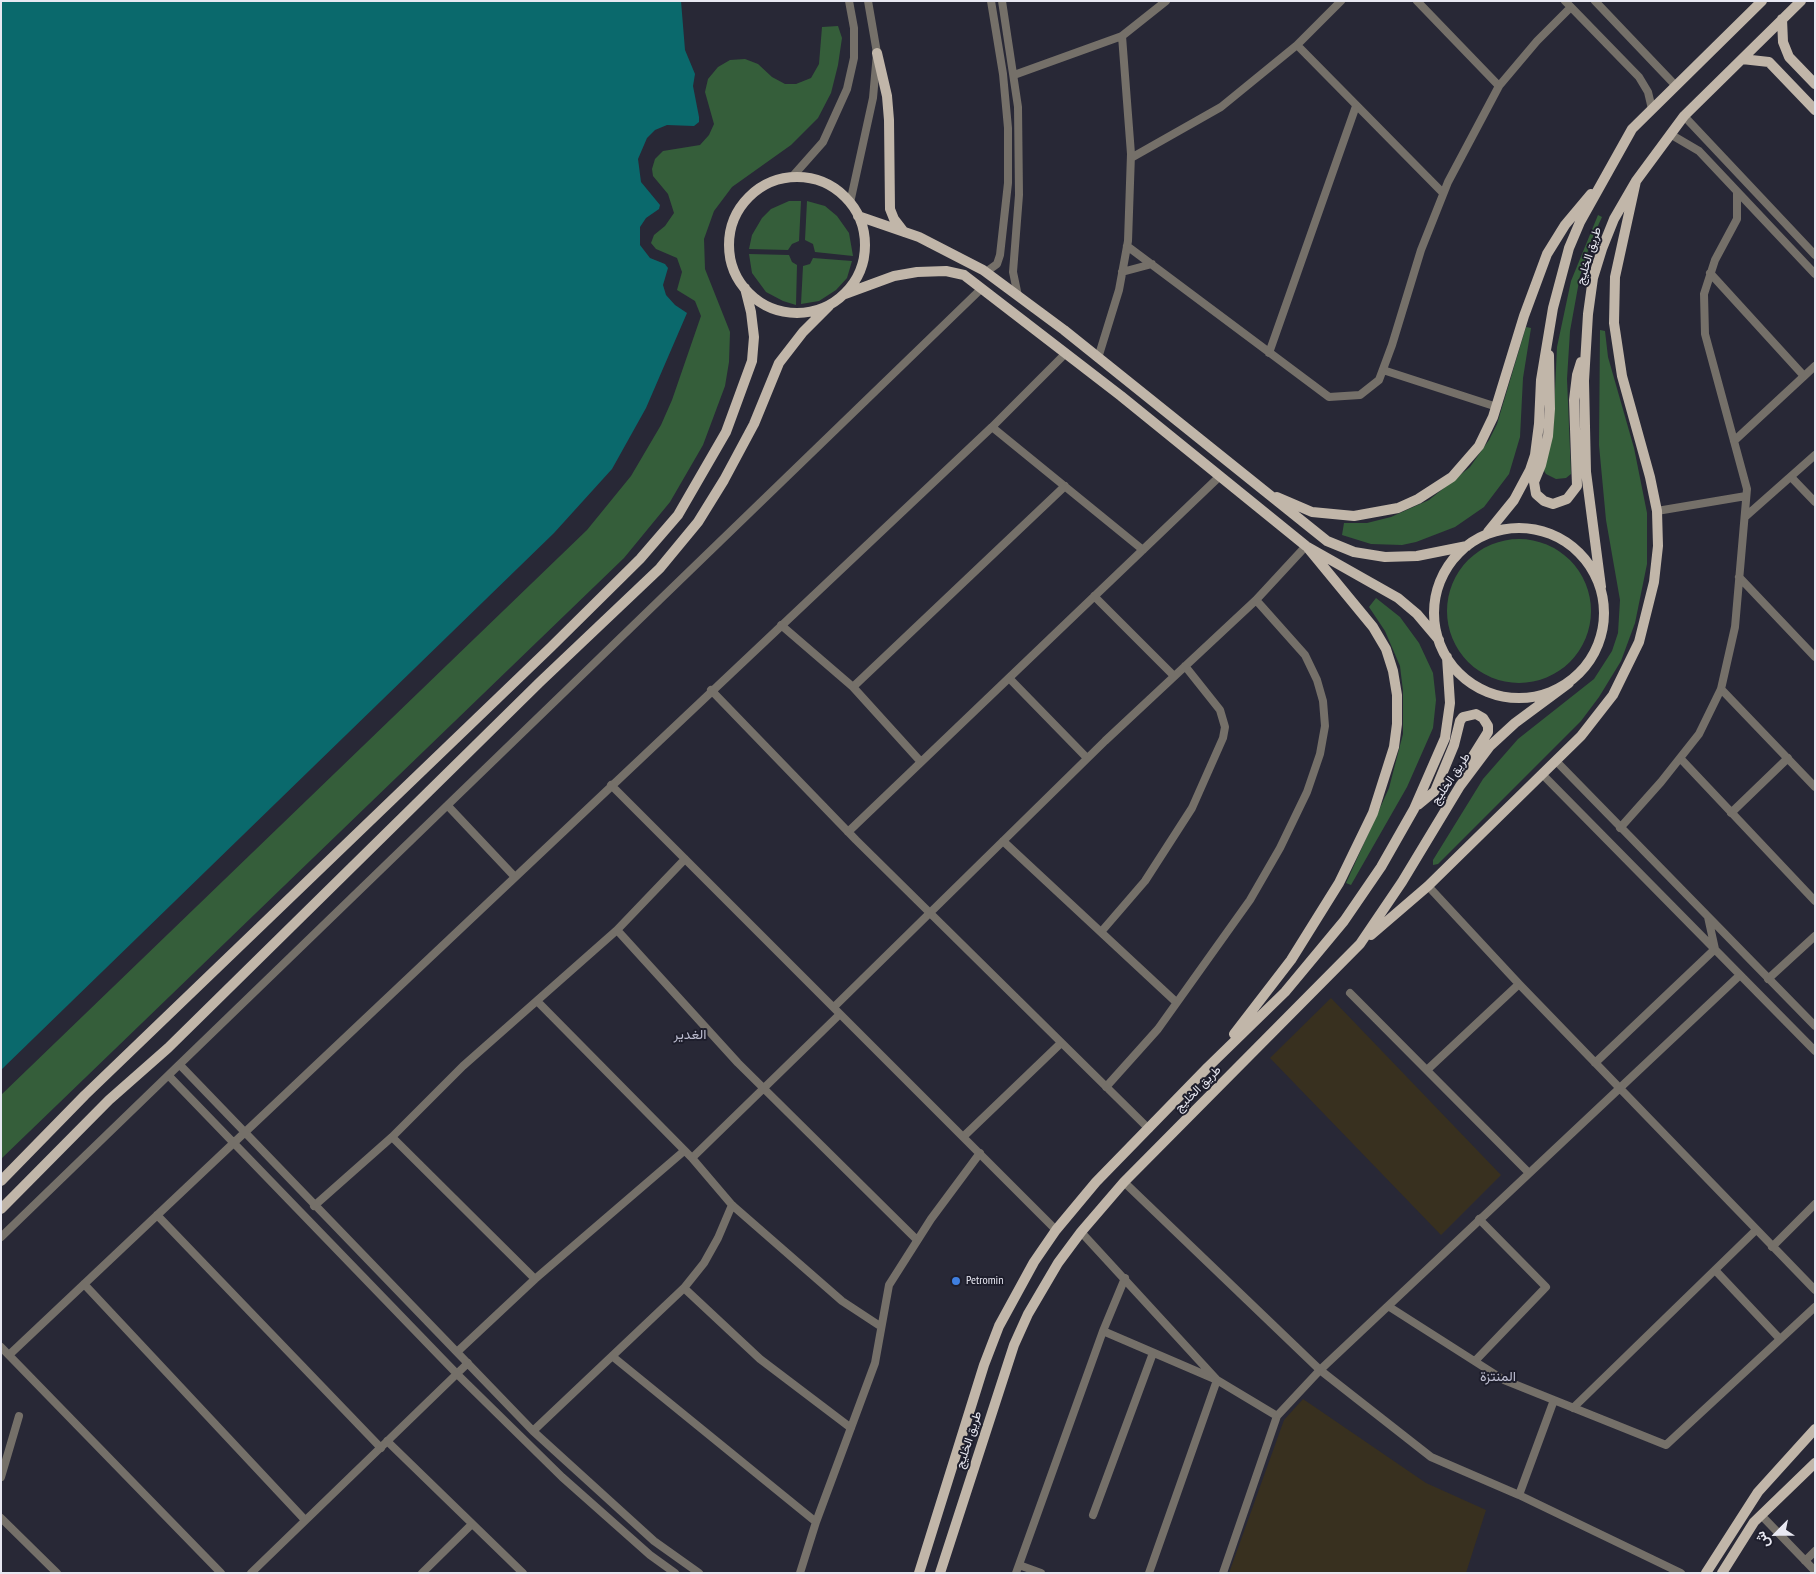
<!DOCTYPE html>
<meta charset="utf-8">
<style>
body{margin:0}
#map{position:relative;width:1816px;height:1574px;overflow:hidden;background:#282836;font-family:"PT Sans Narrow",Vazirmatn,sans-serif}
canvas{display:block}
.frame{position:absolute;inset:0;border:2px solid #e8e8f2;pointer-events:none}
.north{position:absolute;left:1751px;top:1509px;width:50px;height:50px;-webkit-text-stroke:4px #1e1e2c;paint-order:stroke;rotate:247deg;font-size:14px;font-weight:700;line-height:20px;text-align:center;color:#e8e8f2}
.north::after{content:'';display:block;margin:auto;width:18px;height:22px;background:#e8e8f2;clip-path:polygon(50% 0,100% 100%,50% 72%,0 100%)}
</style>
<div id="map">
<canvas width="1816" height="1574"></canvas>
<div class="frame"></div>
<div class="north">ش</div>
</div>
<script>
const context = document.querySelector('canvas').getContext('2d');
context.lineJoin = 'round';
function fill(path, color) {
  context.fillStyle = color;
  context.fill(path, 'evenodd');
}
function poly(rows) {
  const path = new Path2D();
  for (const r of rows) {
    if (r.length === 3) {
      path.moveTo(r[0] + r[2], r[1]);
      path.arc(r[0], r[1], r[2], 0, 2 * Math.PI);
      continue;
    }
    path.moveTo(r[0], r[1]);
    for (let i = 2; i < r.length; i += 2) path.lineTo(r[i], r[i + 1]);
  }
  return path;
}
function strokePath(path, color, width, dash) {
  context.strokeStyle = color;
  context.lineWidth = width;
  context.lineCap = dash ? 'butt' : 'round';
  context.setLineDash(dash || []);
  context.stroke(path);
}
function write(font, color, halo, rows, align = 'center') {
  context.font = font + ' "PT Sans Narrow",Vazirmatn,sans-serif';
  context.lineWidth = 4;
  context.setLineDash([]);
  context.textBaseline = 'middle';
  context.strokeStyle = halo;
  context.fillStyle = color;
  for (const [text, x, y, turn = 0] of rows) {
    context.save();
    context.translate(x, y);
    context.rotate((+turn || 0) * Math.PI / 180);
    context.textAlign = isNaN(turn) ? turn : align;
    if (halo) context.strokeText(text, 0, 0);
    context.fillText(text, 0, 0);
    context.restore();
  }
}
fill(poly([
 [1331,998,1501,1175,1441,1235,1270,1058],
 [1303,1399,1426,1483,1486,1510,1466,1573,1229,1573,1284,1420]
]), '#38301f');
fill(poly([
 [838,26,842,38,838,65,831,93,818,118,791,145,732,187,714,211,704,239,705,269,730,332,729,362,725,386,703,445,670,502,624,558,1,1159,1,1095,587,530,631,476,661,425,672,400,701,316,695,301,677,290,682,272,677,258,656,249,651,243,654,235,665,226,674,213,668,194,653,176,652,169,655,159,663,151,700,145,709,135,714,124,705,92,708,79,718,67,730,60,745,59,758,64,772,77,785,84,796,84,811,78,819,64,822,27],
 [789,201,801,201,799,241,792,244,788,250,749,249,752,235,762,218,771,209],
 [807,201,825,206,837,216,849,233,853,256,815,252,813,244,805,240],
 [1598,215,1602,217,1591,241,1580,276,1570,331,1567,379,1571,474,1566,478,1556,479,1546,474,1543,469,1553,432,1557,347,1571,281],
 [749,254,789,255,792,262,797,265,796,305,783,301,766,292,752,273],
 [813,258,852,261,847,278,836,290,819,301,801,304,803,266,810,264],
 [1526,327,1531,328,1523,378,1520,437,1509,474,1484,507,1455,527,1416,542,1402,545,1371,544,1342,535,1344,523,1367,523,1391,517,1429,500,1470,467,1489,440,1497,424],
 [1600,330,1605,331,1608,357,1634,448,1647,513,1647,564,1635,623,1621,661,1599,697,1581,721,1438,864,1433,865,1433,860,1483,779,1518,739,1594,679,1612,651,1618,633,1620,600,1606,520,1599,445],
 [1519,611,72],
 [1376,598,1400,617,1419,643,1433,673,1436,700,1433,728,1407,787,1351,885,1346,883,1389,788,1403,734,1403,691,1400,666,1385,631,1369,607]
]), '#355e3a');
fill(poly([
 [1,1,681,1,685,50,695,74,693,86,699,117,699,122,694,126,667,125,655,130,647,138,638,159,641,182,660,205,659,209,646,218,640,227,640,245,650,258,665,264,668,268,663,285,666,295,675,305,687,313,646,408,612,469,554,533,1,1070]
]), '#0a696c');
strokePath(poly([
 [1002,1,1018,107,1019,195,1013,272,1018,296],
 [1417,1,1499,86],
 [1565,1,1639,77,1648,92,1652,109],
 [1595,1,1676,86],
 [1297,45,1443,193],
 [1014,75,1122,36,1166,1],
 [1684,116,1815,255],
 [1670,134,1699,151,1815,274],
 [1131,158,1221,107,1297,45,1341,1],
 [792,177,823,142,847,89,854,58,854,28,849,1],
 [850,203,873,98,877,53,868,1],
 [1127,246,1329,397,1360,395,1379,380,1392,345,1421,250,1448,182,1499,86,1537,41,1571,7],
 [986,272,997,264,1000,255,1008,183,1008,128,1003,74,991,1],
 [1122,272,1152,264],
 [1710,273,1804,376],
 [1269,353,1356,106],
 [1098,358,1119,290,1128,241,1131,154,1122,36],
 [1383,370,1497,407],
 [992,427,1143,550],
 [1734,441,1815,366],
 [1791,477,1815,502],
 [1657,511,1746,496],
 [1745,517,1815,455],
 [1739,577,1815,657],
 [1094,596,1174,676],
 [781,625,853,687],
 [1009,678,1087,758],
 [1721,689,1815,787],
 [711,690,856,840,1149,1129],
 [1680,758,1815,901],
 [1556,761,1815,1026],
 [921,762,853,687,1065,486],
 [1543,775,1815,1051],
 [611,785,1056,1230],
 [448,806,514,876],
 [1731,813,1788,758],
 [1620,828,1661,782,1699,734,1721,689,1735,627,1747,489,1705,334,1704,294,1715,260,1737,219,1737,192],
 [848,832,1220,476],
 [1003,841,1176,1002],
 [1428,886,1519,984,1815,1290],
 [617,930,738,1063,917,1240],
 [1101,932,1145,881,1192,808,1223,738,1225,727,1220,710,1185,666],
 [1768,979,1815,936],
 [1350,993,1528,1172],
 [537,1001,692,1158,732,1205,842,1301,880,1326],
 [834,1007,1105,741,1256,600,1306,546],
 [1595,1063,1715,949,1708,917],
 [180,1065,533,1431,654,1541,699,1573],
 [1427,1070,1519,984],
 [169,1076,457,1374,562,1477,650,1555,675,1573],
 [1106,1087,1158,1029,1250,900,1280,848,1307,792,1320,754,1325,726,1323,701,1317,680,1305,655,1256,600],
 [392,1137,535,1279],
 [963,1137,1061,1043],
 [692,1158,840,1014],
 [1124,1182,1320,1370,1431,1457,1519,1495,1681,1573],
 [314,1206,392,1137,463,1066,617,930,685,859],
 [157,1215,381,1448],
 [1081,1232,1217,1380,1277,1416],
 [1,1237,981,289],
 [1772,1247,1815,1204],
 [1715,1270,1780,1339],
 [84,1284,305,1520],
 [684,1288,760,1359,851,1428],
 [1388,1306,1504,1380,1666,1445,1815,1307],
 [1103,1331,1217,1380,1149,1573],
 [1,1347,221,1573],
 [457,1352,535,1279,684,1151],
 [9,1355,992,427,1066,353],
 [612,1356,816,1522],
 [1475,1361,1546,1287,1479,1219],
 [1573,1408,1756,1230],
 [533,1431,684,1288,704,1263,718,1238,732,1205],
 [387,1441,523,1573],
 [1,1477,19,1416],
 [1519,1495,1554,1400],
 [1093,1515,1153,1353],
 [1761,1515,1815,1571],
 [1,1518,57,1573],
 [1805,1561,1815,1551],
 [1019,1565,1041,1573],
 [251,1573,468,1363],
 [422,1573,472,1524],
 [800,1573,816,1522,875,1363,889,1285,931,1219,980,1153],
 [1016,1573,1103,1331,1125,1278],
 [1223,1573,1277,1416,1320,1370,1740,975]
]), '#757069', 8);
strokePath(poly([
 [1782,19,1783,42,1789,57,1815,84],
 [877,53,887,96,889,120,890,209,894,219,904,232],
 [1742,59,1769,62,1815,110],
 [797,245,68],
 [858,216,919,237,983,270,1064,330,1327,541,1354,552,1385,557,1417,556,1467,546],
 [845,294,894,276,917,272,946,271,964,275,1121,396,1306,546,1398,598,1417,614,1439,640],
 [1549,355,1550,409,1548,436,1541,465,1534,482,1536,494,1544,501,1553,504,1567,499,1577,486,1574,400,1577,375,1581,362],
 [1277,497,1312,512,1354,516,1398,508,1418,499,1452,477,1479,446,1493,417,1524,316,1547,254,1565,225,1591,194],
 [1519,613,85],
 [1488,532,1514,500,1530,470,1535,455,1539,424,1541,380,1553,308,1569,248,1580,222,1632,129,1762,1],
 [1601,587,1586,472,1584,381,1588,314,1593,278,1602,249,1614,219,1636,181,1684,116,1801,1],
 [1418,805,1435,791,1454,745,1460,721,1463,717,1476,714,1483,718,1488,726,1488,732,1463,772],
 [1371,935,1428,886,1581,736,1613,695,1639,642,1654,582,1658,546,1657,511,1650,477,1622,376,1614,323,1615,277,1636,181],
 [1234,1034,1291,960,1339,883,1373,813,1394,747,1397,724,1397,695,1393,671,1386,649,1373,627,1308,548],
 [1,1181,85,1095,551,647,640,559,678,515,726,432,752,361,754,337,751,312,745,288],
 [1,1209,109,1100,168,1048,540,682,660,568,698,522,724,480,754,424,779,363,803,332,829,306],
 [919,1573,984,1365,999,1326,1034,1262,1056,1230,1096,1182,1208,1067,1285,992,1344,921,1381,867,1414,809,1445,738,1450,703,1447,657],
 [940,1573,1014,1345,1028,1314,1058,1263,1081,1232,1124,1182,1360,944,1402,882,1460,786,1490,746,1515,723,1569,683],
 [1706,1573,1758,1492,1815,1429],
 [1722,1573,1754,1522,1815,1463]
]), '#c1b6a9', 10);
for (const [x, y, r, color] of [
 [956,1281,5,"#3f7fe0"]
]) {
  const dot = new Path2D();
  dot.arc(x, y, r, 0, 2 * Math.PI);
  context.fillStyle = color;
  context.fill(dot);
  strokePath(dot, '#1e1e2c', 2);
}
write('12px', '#e8e8f2', '#1e1e2c', [
 ["طريق الخليج",1589,256,-73],
 ["طريق الخليج",1451,779,-56],
 ["طريق الخليج",1198,1089,-45],
 ["طريق الخليج",969,1440,-72]
]);
write('12px', '#e8e8f2', '#1e1e2c', [
 ["Petromin",966,1281]
], 'left');
write('14px', '#bdbdd0', '#1e1e2c', [
 ["الغدير",690,1035],
 ["المنتزة",1498,1377]
]);
</script>
